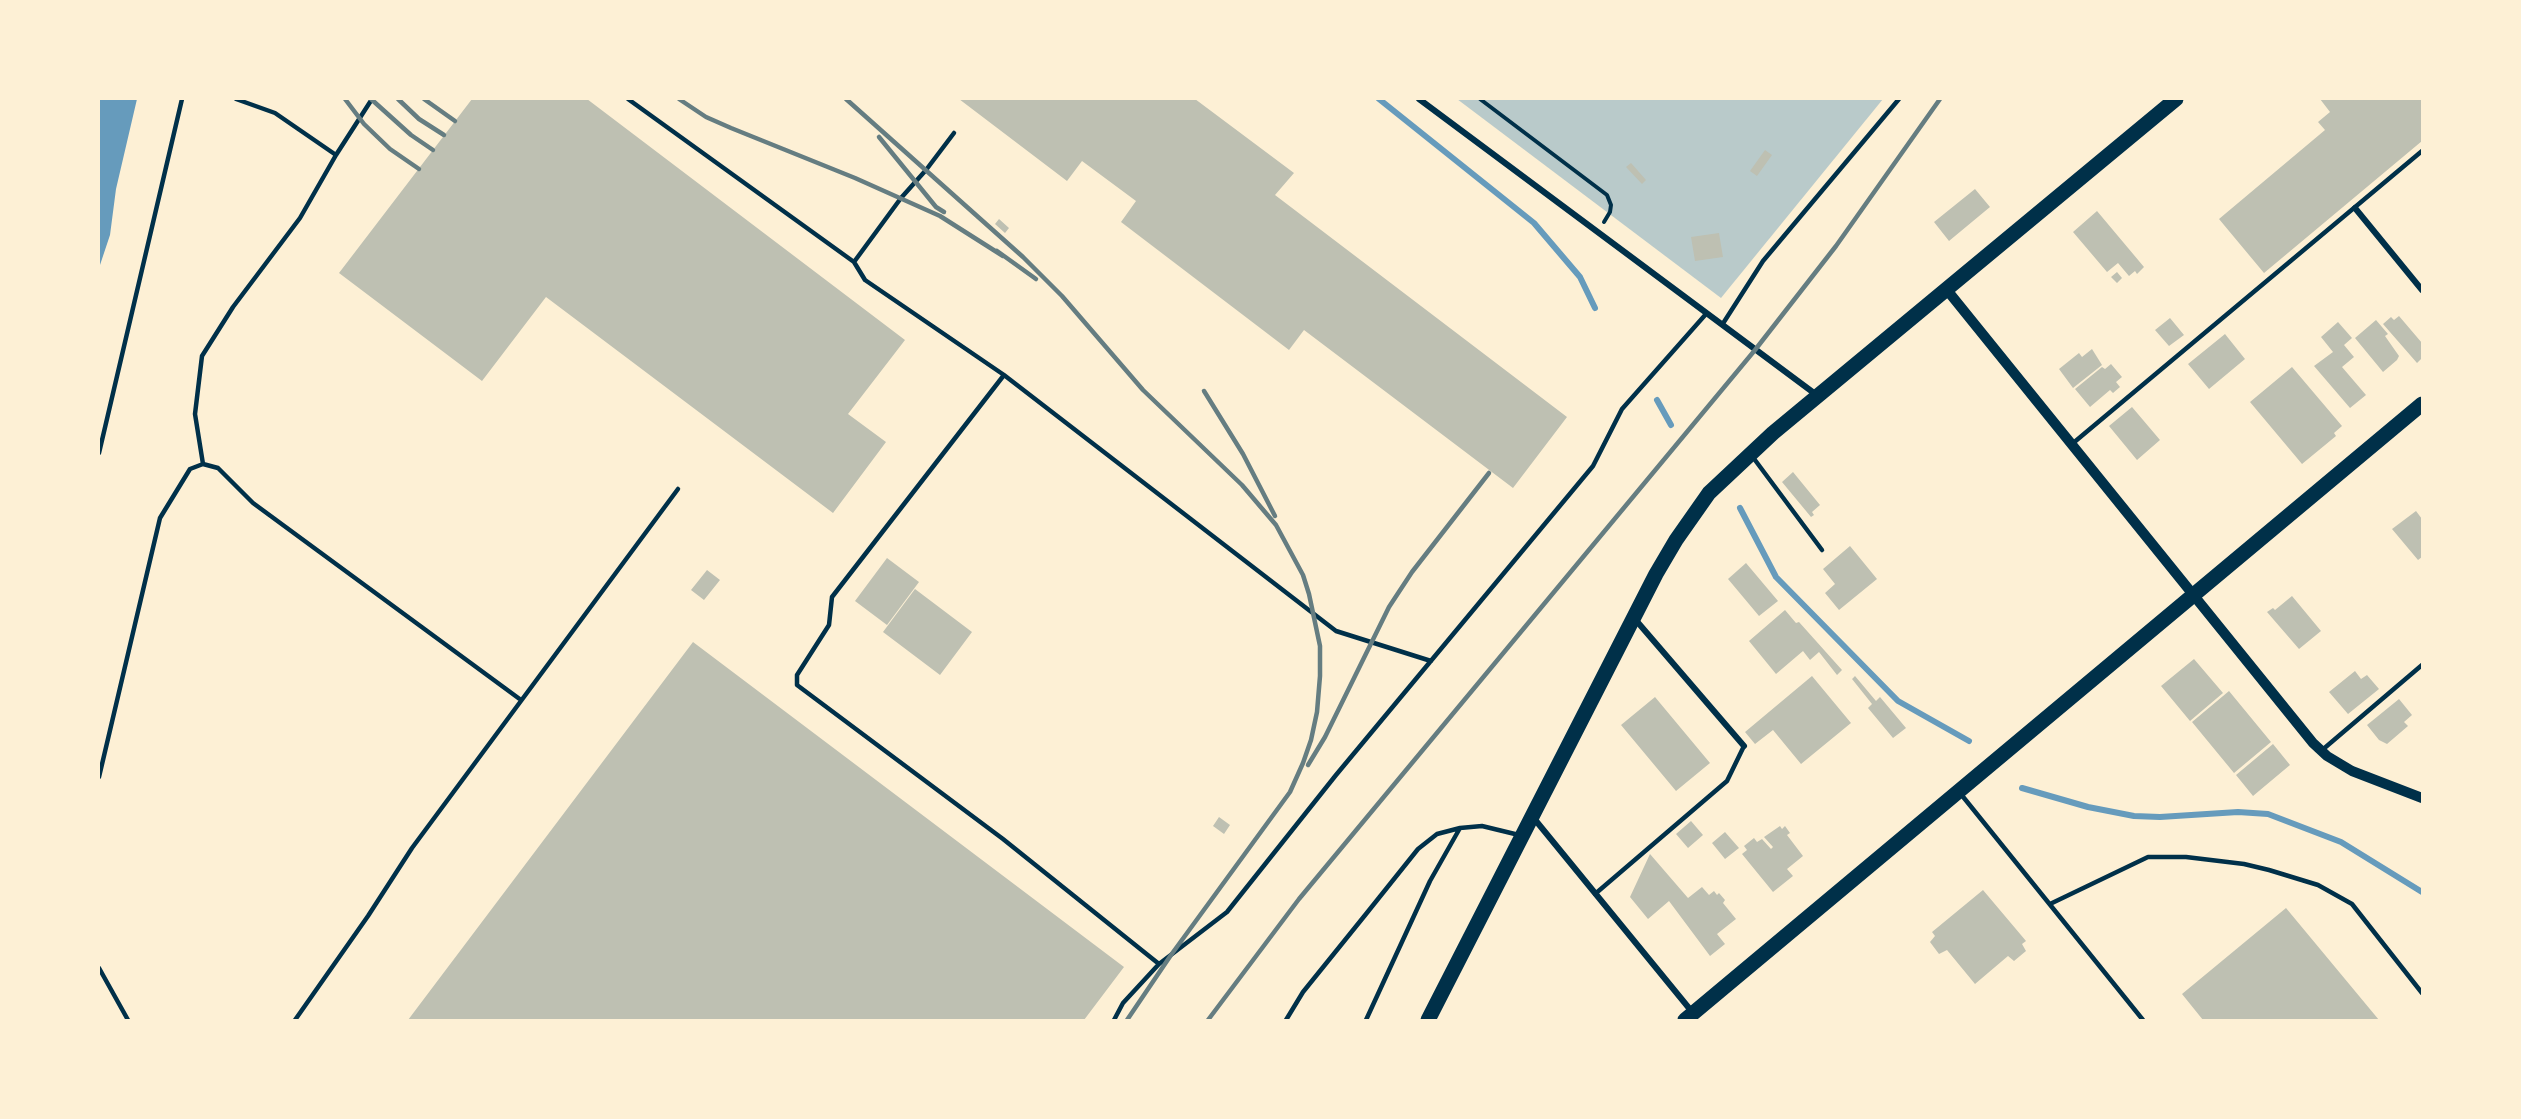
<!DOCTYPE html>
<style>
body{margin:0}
#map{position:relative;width:2521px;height:1119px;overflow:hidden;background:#fdf0d5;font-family:"Archivo Narrow",sans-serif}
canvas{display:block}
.frame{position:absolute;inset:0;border:100px solid #fdf0d5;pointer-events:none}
</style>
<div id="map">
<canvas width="2521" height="1119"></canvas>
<div class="frame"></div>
</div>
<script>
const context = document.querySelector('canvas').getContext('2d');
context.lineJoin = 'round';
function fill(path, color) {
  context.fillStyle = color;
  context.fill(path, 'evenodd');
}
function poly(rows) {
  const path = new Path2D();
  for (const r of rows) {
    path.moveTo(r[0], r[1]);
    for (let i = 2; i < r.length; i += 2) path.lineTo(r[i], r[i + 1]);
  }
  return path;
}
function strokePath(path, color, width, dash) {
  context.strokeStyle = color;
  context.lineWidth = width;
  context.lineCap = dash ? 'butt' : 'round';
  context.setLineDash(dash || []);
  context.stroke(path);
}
fill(poly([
 [1457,99,1883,99,1721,298]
]), '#b9caca');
fill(poly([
 [99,99,137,99,116,189,110,235,99,268]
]), '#669bbc');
strokePath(poly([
 [1379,99,1534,223,1580,277,1595,308],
 [1657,400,1671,425],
 [1740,508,1776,577,1898,701,1969,741],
 [2022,788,2088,807,2134,816,2160,817,2238,812,2268,814,2341,842,2422,892]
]), '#669bbc', 6);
fill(poly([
 [472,99,587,99,905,340,848,414,886,442,833,513,546,297,482,381,339,273],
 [959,99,1195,99,1294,173,1275,195,1567,417,1513,488,1304,330,1289,350,1121,222,1136,201,1082,161,1067,181],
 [2320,99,2422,99,2422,141,2264,273,2219,219,2325,130,2318,122,2330,112],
 [1765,150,1772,155,1757,176,1750,171],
 [1631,163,1646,180,1642,184,1626,167],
 [1975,189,1990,207,1949,241,1934,222],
 [2097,211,2144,267,2137,274,2135,271,2129,276,2118,263,2107,272,2073,232],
 [999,219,1009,228,1005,233,995,224],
 [1719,233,1723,257,1695,261,1691,237],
 [2117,272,2122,278,2117,283,2111,277],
 [2399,316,2422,343,2422,358,2417,363,2383,324,2391,317,2394,320],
 [2170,318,2184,335,2169,346,2155,330],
 [2376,320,2388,334,2385,336,2399,356,2397,360,2383,372,2355,338],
 [2338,322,2352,338,2344,345,2354,357,2342,367,2366,395,2350,408,2314,366,2333,352,2321,337],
 [2225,334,2245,359,2209,389,2188,364],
 [2092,349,2102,365,2073,388,2059,369,2079,353,2082,357],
 [2111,364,2122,377,2116,382,2120,387,2113,393,2110,390,2090,407,2075,389,2102,367,2105,369],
 [2292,367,2342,426,2334,433,2336,436,2302,464,2250,402],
 [2132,407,2160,440,2137,460,2109,426],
 [1793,472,1820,505,1812,512,1814,515,1811,517,1782,482],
 [2416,511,2422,519,2422,557,2418,560,2392,529],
 [1850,546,1877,579,1839,610,1825,593,1835,584,1823,569],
 [887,558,919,582,887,625,855,601],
 [1746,563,1778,601,1759,616,1728,579],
 [707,570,720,580,704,600,691,590],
 [915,589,972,632,940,675,883,632],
 [2292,596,2321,631,2299,649,2267,612,2273,608,2275,610],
 [1785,610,1796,623,1799,622,1842,670,1837,675,1819,652,1810,660,1803,651,1776,674,1749,641],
 [693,642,1124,967,1084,1020,408,1020],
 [2194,659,2223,693,2190,721,2161,686],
 [2355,671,2361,679,2367,675,2379,689,2348,714,2329,692],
 [1812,676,1851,723,1801,764,1773,730,1755,744,1745,732],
 [1855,676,1876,701,1880,697,1906,728,1893,738,1868,708,1872,704,1852,679],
 [2229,691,2271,742,2234,773,2192,722],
 [1655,697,1710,763,1676,791,1621,725],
 [2399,699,2412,715,2404,722,2408,726,2387,744,2379,740,2367,725],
 [2273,744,2290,765,2253,796,2236,775],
 [1219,817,1230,825,1224,834,1213,826],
 [1691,821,1703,835,1688,848,1676,834],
 [1780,826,1782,829,1785,826,1790,833,1787,835,1803,856,1787,869,1793,876,1773,892,1742,854,1747,850,1744,846,1754,838,1757,842,1762,839,1771,849,1773,847,1764,837],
 [1725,832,1739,848,1725,859,1712,843],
 [1650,854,1688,898,1702,887,1709,895,1714,891,1717,895,1719,893,1725,900,1723,903,1736,919,1717,934,1725,944,1710,956,1669,901,1648,919,1630,897],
 [1983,890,2026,941,2022,944,2026,951,2014,961,2008,956,1975,984,1947,950,1939,954,1930,942,1935,936,1932,932],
 [2286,908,2379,1020,2203,1020,2182,994]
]), '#bec0b2');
strokePath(poly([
 [1480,99,1607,195,1611,205,1610,212,1604,222]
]), '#003049', 4);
strokePath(poly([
 [628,99,854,262],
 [954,133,926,170,901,198,854,262,865,280,1004,375],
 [336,155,372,99],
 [1722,325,1763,261,1899,99],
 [2072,444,2422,151],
 [99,453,182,99],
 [1752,456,1822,550],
 [203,464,195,414,202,356,233,307,300,218,336,155,275,113,236,99],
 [2321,751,2422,665],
 [99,777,160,518,190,469,203,464,218,468,253,503,521,700],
 [1960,793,2143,1020],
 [1595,894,1727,781,1744,746],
 [2050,904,2148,857,2186,857,2244,864,2269,870,2318,885,2352,904,2422,993],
 [1159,964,1003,839,797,685,797,675,829,625,832,597,1004,375,1336,631,1431,661],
 [99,968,128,1020],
 [295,1020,368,916,412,848,678,489],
 [1114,1020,1123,1003,1159,964,1227,912,1336,775,1593,466,1622,409,1706,314],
 [1286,1020,1303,992,1366,914,1418,849,1437,834,1460,828,1482,826,1519,835],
 [1366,1020,1430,881,1460,828]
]), '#003049', 4.5);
strokePath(poly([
 [1419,99,1818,396],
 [2355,208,2422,290],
 [1634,618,1744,746],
 [1532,816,1693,1013]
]), '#003049', 6);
strokePath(poly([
 [1947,290,2313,743,2327,756,2352,771,2422,798]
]), '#003049', 10);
strokePath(poly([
 [1428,1020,1656,574,1676,540,1709,493,1773,433,2176,99],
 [1685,1020,2422,404]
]), '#003049', 15);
strokePath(poly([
 [345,99,364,124,390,149,419,169],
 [371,99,411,135,433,150],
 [398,99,419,119,444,135],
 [424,99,455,121],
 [679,99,706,117,731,128,855,178,940,216,1003,256],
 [846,99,1023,257,1062,296,1143,390,1242,485,1276,525,1303,575,1309,594,1320,646,1320,676,1317,712,1311,740,1303,763,1290,792,1171,955,1127,1020],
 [879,137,936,207,944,212],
 [997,251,1036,279],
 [1204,391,1243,454,1275,516],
 [1308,765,1325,737,1389,607,1412,572,1489,473],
 [1208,1020,1299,899,1755,350,1836,246,1940,99]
]), '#657d81', 4.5);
</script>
